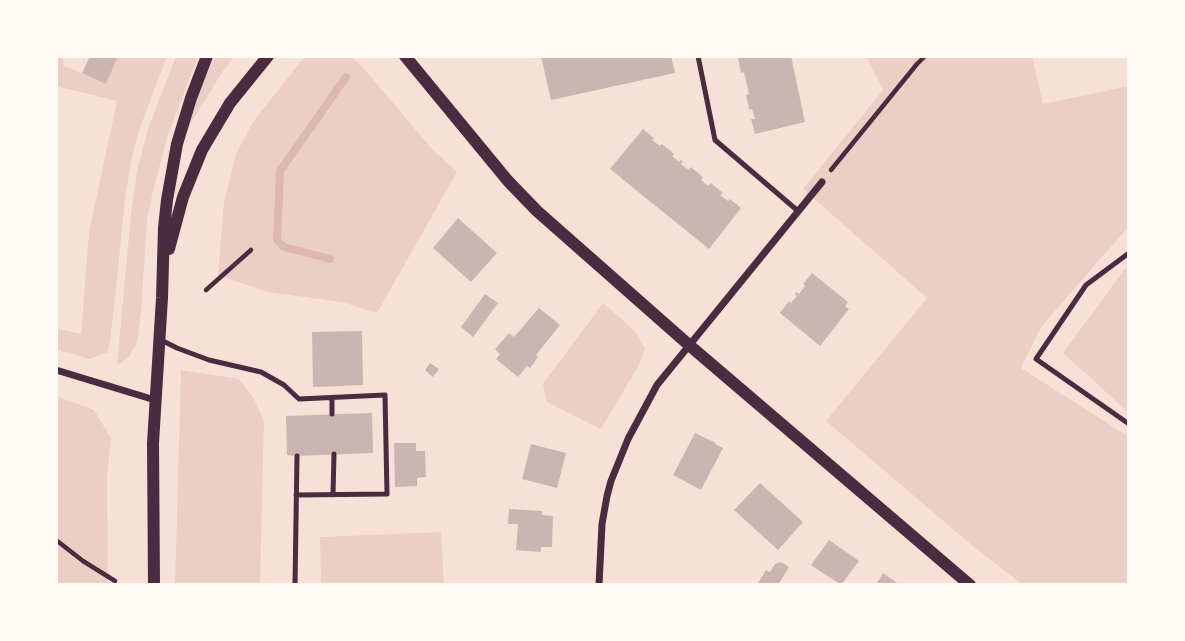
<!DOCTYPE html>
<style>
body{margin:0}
#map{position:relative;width:1185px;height:641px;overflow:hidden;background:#f7e1d7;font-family:"Space Grotesk",sans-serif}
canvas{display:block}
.frame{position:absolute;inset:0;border:58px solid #fffaf5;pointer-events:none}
</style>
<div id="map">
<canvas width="1185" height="641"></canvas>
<div class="frame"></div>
</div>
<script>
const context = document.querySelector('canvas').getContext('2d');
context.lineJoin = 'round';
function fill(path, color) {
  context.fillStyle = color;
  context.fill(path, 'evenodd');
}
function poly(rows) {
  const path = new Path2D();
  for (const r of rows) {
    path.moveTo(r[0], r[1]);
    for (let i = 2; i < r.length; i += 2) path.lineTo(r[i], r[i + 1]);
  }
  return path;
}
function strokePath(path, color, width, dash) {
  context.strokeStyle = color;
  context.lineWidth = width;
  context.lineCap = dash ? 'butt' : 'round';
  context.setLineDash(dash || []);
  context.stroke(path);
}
fill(poly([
 [56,56,62,56,64,66,106,83,118,56,167,56,141,125,133,152,126,191,111,335,108,352,89,359,56,349,56,328,81,334,89,232,117,101,56,86],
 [176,56,198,56,167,138,153,191,147,220,141,312,137,342,129,357,117,365,131,214,137,171,148,129],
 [216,56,235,56,223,71,183,136,204,79],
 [310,56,350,56,361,65,431,148,457,172,377,313,342,302,267,292,218,275,224,203,236,154,253,122,301,61],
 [866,56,1032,56,1043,104,1129,86,1129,226,1041,327,1021,368,1129,437,1129,585,1023,585,974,547,826,421,927,298,803,189,883,90],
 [1129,268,1129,413,1063,353,1125,269],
 [603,303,635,331,645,349,639,365,601,429,547,402,543,384],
 [181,370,239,379,254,399,264,421,260,585,175,585],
 [56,396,94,410,111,438,107,479,108,585,56,585],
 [441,532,444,585,321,585,320,537]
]), '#ebcfc5');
strokePath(poly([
 [330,259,284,247,277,240,280,171,346,77]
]), '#dcb8b0', 8);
fill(poly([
 [90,56,118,56,106,84,82,73],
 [541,56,671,56,675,73,551,100],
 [741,56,791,56,805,122,755,134,751,119,755,119,752,109,749,110,749,108,746,95,749,94,744,72,741,73,738,58,741,58],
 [643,129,654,138,652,140,660,146,662,144,674,154,672,156,679,162,681,160,683,161,681,164,689,170,691,167,703,177,701,180,708,186,711,183,723,193,720,195,728,201,730,199,741,208,709,249,610,169],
 [458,218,497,253,471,282,433,248],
 [812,273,848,302,845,306,849,309,820,346,780,313,789,301,791,303,797,296,795,294,796,292,799,294,805,286,803,284],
 [485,294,498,303,473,337,461,327],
 [539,308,560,325,536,355,538,357,530,368,527,366,518,377,496,359,500,354,495,349,509,333,514,337],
 [362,331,363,385,313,387,312,332],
 [430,363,439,369,433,377,425,370],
 [372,413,373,453,297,456,287,455,286,416],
 [695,433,716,443,715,444,723,448,701,490,673,475],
 [394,443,416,443,416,451,425,451,426,477,417,478,417,486,395,487],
 [531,444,566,453,557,488,522,479],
 [760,483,803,522,778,550,734,510],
 [509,509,542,511,542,515,553,516,552,547,541,547,541,552,516,550,518,524,508,524],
 [829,540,859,561,841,585,811,565],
 [781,562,789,567,778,585,757,585,766,570,770,572,775,564],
 [883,573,900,585,876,585]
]), '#ccb4b1');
strokePath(poly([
 [831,170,917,64,925,56],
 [206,290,251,250],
 [56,540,83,561,115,581]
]), '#4a2c40', 4.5);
strokePath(poly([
 [698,56,715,140,798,211],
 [1129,253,1086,285,1036,359,1129,424],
 [161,340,177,348,209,360,261,372,284,385,299,399,385,395,387,494,296,495],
 [332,398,332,414],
 [333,495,334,454],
 [295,585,297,456]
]), '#4a2c40', 5);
strokePath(poly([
 [56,370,155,400],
 [599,585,602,524,607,496,611,481,628,439,657,385,822,182]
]), '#4a2c40', 7);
strokePath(poly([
 [405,56,508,181,537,211,689,345,970,585],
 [169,249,183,197,202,150,230,103,268,56],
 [154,585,153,443,162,298,164,228,167,200,177,144,191,98,207,56]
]), '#4a2c40', 12);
</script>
